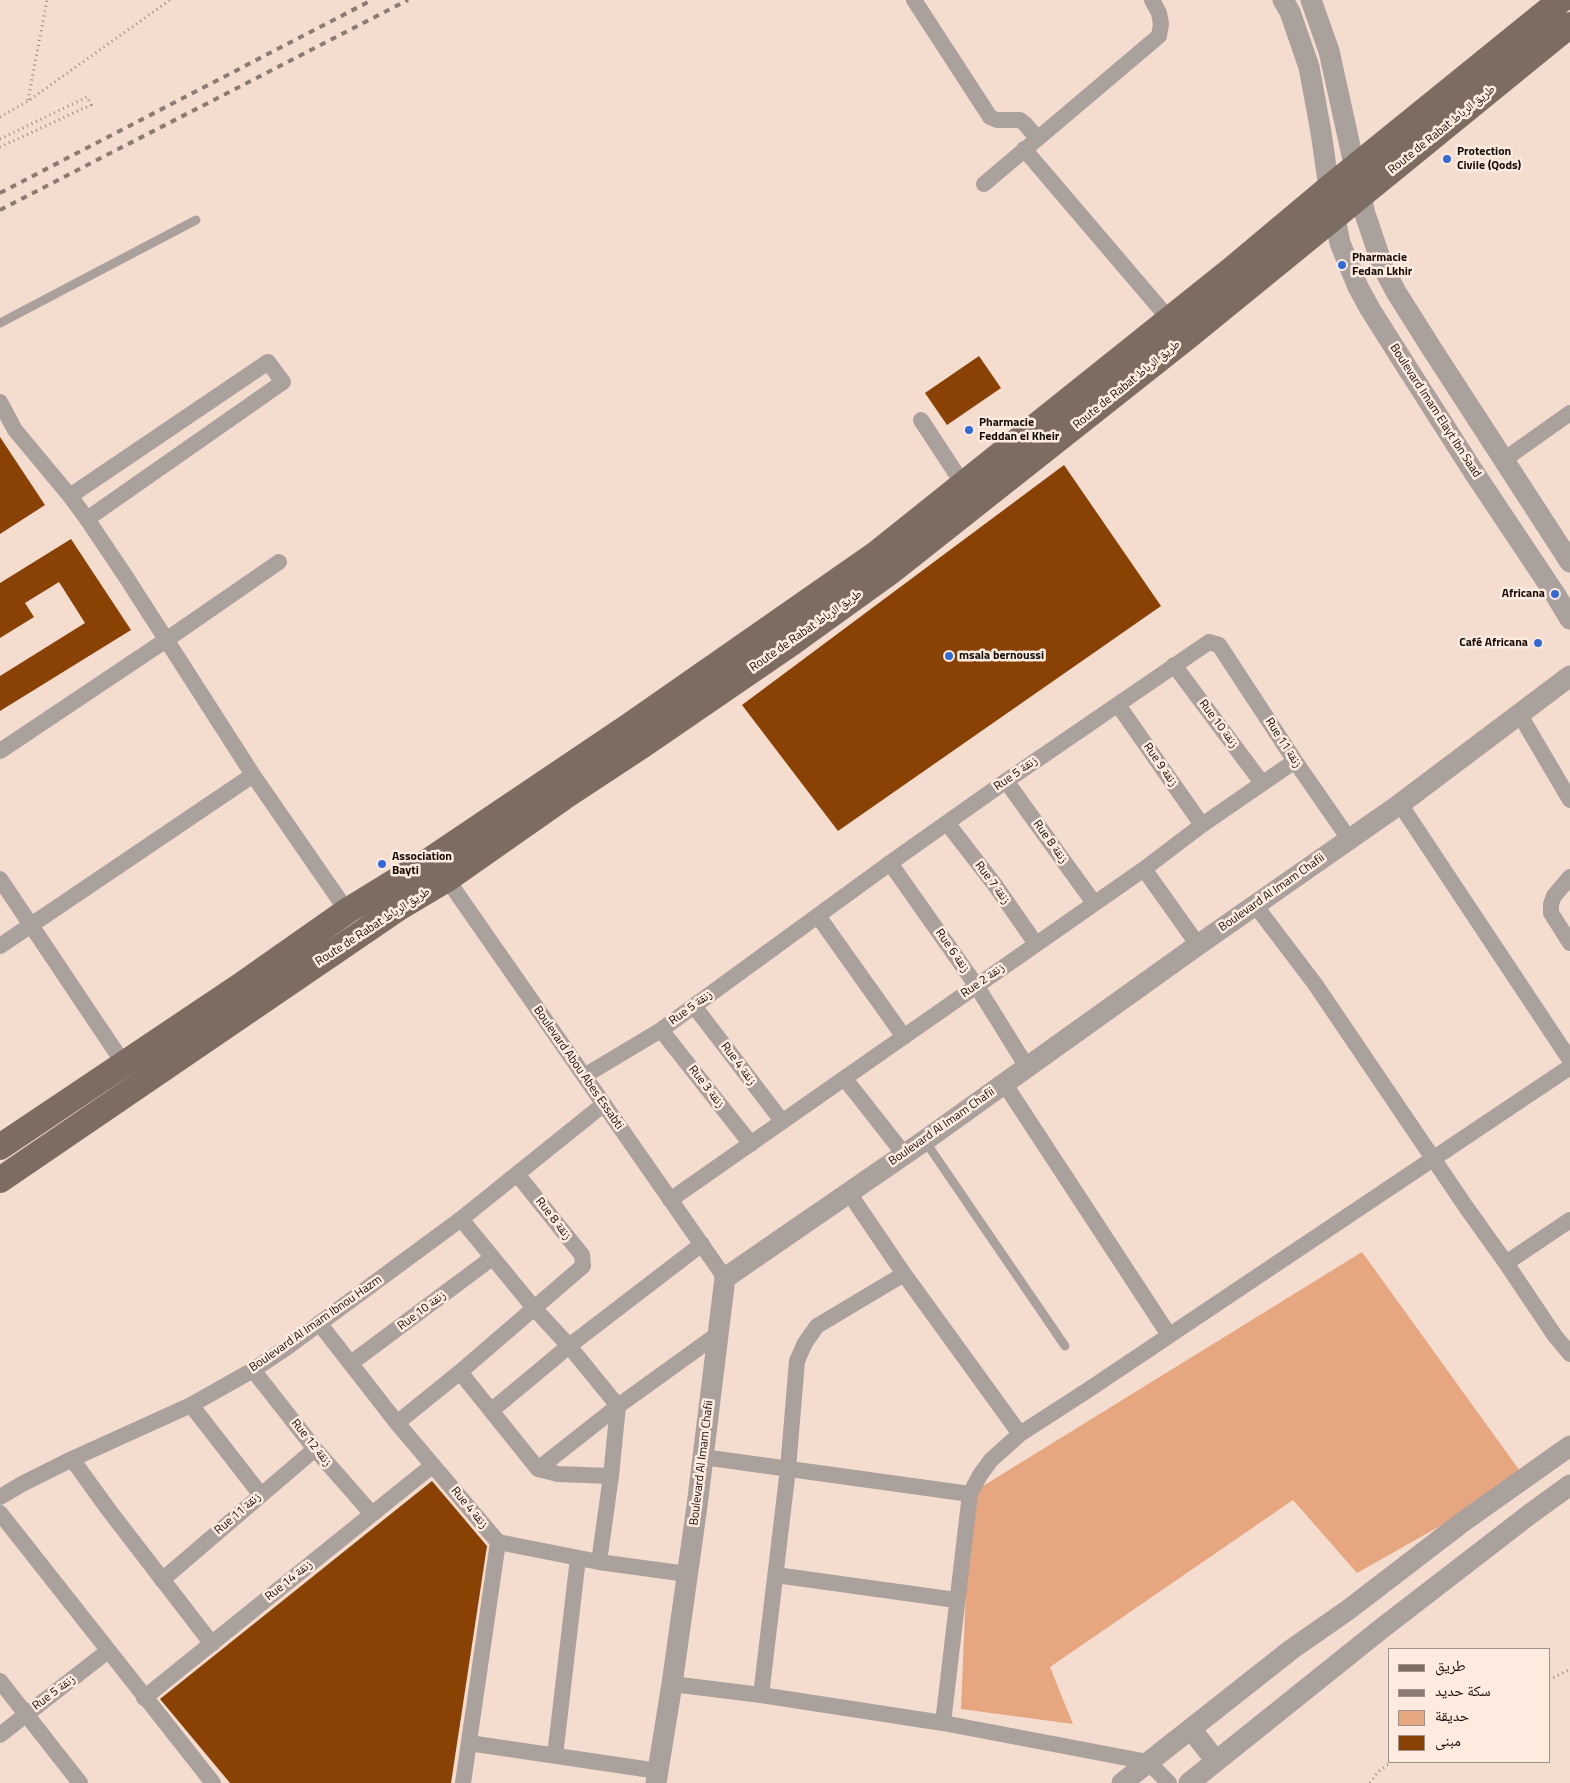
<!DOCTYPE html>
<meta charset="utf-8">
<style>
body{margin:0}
#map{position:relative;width:1570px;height:1783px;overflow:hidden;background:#f4dccf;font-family:"Titillium Web","Noto Naskh Arabic",sans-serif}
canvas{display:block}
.legend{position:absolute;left:1388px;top:1648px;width:162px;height:115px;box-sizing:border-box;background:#feebe0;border:1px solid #a09289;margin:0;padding:6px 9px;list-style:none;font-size:15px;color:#130c07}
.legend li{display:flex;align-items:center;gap:10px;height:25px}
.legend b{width:25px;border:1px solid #a09289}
</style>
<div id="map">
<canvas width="1570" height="1783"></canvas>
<ul class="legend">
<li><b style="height:6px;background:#7d6c62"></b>طريق</li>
<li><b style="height:6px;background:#8b7b72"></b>سكة حديد</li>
<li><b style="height:14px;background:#e6a680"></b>حديقة</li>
<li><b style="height:14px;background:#8a4204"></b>مبنى</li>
</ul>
</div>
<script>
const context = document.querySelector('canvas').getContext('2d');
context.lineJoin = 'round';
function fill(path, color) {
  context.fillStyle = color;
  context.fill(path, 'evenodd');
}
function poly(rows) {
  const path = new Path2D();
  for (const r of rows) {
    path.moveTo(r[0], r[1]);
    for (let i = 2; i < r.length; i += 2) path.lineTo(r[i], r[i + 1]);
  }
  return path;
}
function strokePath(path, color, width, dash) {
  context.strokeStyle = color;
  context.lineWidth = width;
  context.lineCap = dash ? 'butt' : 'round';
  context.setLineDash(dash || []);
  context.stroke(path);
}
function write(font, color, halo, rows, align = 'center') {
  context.font = font + ' "Titillium Web","Noto Naskh Arabic",sans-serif';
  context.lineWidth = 5;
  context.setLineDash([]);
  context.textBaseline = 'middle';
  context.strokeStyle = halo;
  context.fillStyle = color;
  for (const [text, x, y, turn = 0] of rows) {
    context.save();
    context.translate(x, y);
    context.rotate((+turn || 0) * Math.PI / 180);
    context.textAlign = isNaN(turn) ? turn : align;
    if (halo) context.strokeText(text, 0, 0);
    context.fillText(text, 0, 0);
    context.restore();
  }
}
fill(poly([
 [1362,1252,1525,1478,1357,1573,1293,1500,1050,1667,1073,1724,961,1709,970,1494]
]), '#e6a680');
fill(poly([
 [979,356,1001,388,947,425,925,393],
 [0,437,45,505,0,534],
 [1064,465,1161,606,838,831,742,705],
 [71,539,131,630,0,711,0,676,85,623,59,582,25,603,34,617,0,638,0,583],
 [432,1481,487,1546,451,1783,230,1783,160,1699]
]), '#8a4204');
strokePath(poly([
 [28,100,47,0],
 [0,117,28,101,170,0],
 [0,139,87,97,91,105,0,147],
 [1549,1680,1570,1669],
 [1370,1783,1378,1772,1391,1762]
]), '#9c8a80', 3, [1, 4]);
strokePath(poly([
 [0,323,196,220],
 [925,1141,1065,1346]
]), '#aba19c', 9);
strokePath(poly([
 [914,0,990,117,997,120,1020,120,1025,124,1037,138],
 [1024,149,1169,319],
 [984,184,1159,36,1161,24,1159,13,1152,0],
 [0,402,15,430,70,496,87,519,126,577,253,775,347,911],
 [921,420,963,484],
 [1505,459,1570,413],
 [70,496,268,362,283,382,87,519],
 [1174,665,1262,783],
 [1118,705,1202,825],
 [1520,715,1570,800],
 [0,751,166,640,279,562],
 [1006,781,1094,903],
 [1400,804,1570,1060],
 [947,823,995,885,1036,944],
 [890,863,976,985,1027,1067],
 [1144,869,1198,945],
 [442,872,725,1278],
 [1570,877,1554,896,1551,904,1551,913,1570,943],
 [0,879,124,1064],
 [1255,905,1315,984,1466,1207,1506,1263,1555,1336,1570,1354],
 [818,916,904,1037],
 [0,946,253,775],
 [694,1006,782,1121],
 [661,1030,751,1144],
 [584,1076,661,1030,890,863,1006,781,1209,642,1219,645,1295,761,1349,839],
 [845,1079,904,1154],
 [1004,1083,1169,1335],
 [849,1193,904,1274,1020,1434],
 [670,1200,1144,869,1202,825,1295,761],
 [461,1219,534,1308,569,1346,618,1406,611,1476,599,1562],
 [1506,1263,1570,1220],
 [319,1323,397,1423,498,1542,599,1562,687,1574],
 [351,1363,492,1258],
 [253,1370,315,1449,372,1514],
 [460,1372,538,1469,558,1474,611,1476],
 [191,1405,261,1495],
 [492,1410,569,1346,702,1244],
 [397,1423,460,1372,583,1266,582,1255,517,1174],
 [703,1457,970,1494,943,1723],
 [72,1459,108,1509,212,1644],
 [538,1469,618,1406,718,1334],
 [970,1494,980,1475,991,1460,1020,1434,1088,1390,1570,1067],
 [0,1497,22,1484,72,1459,191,1405,253,1370,286,1348,461,1219,604,1104],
 [0,1513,213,1783],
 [776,1575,956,1600],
 [162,1580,315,1449],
 [0,1681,80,1783],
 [672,1684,761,1695,943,1723,1148,1762,1169,1783],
 [761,1695,788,1469,797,1361,805,1343,817,1326,904,1274],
 [144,1698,433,1465],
 [0,1735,108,1651],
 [469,1743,658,1771],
 [555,1756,578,1558],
 [463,1783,498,1542]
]), '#aba19c', 16);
strokePath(poly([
 [1283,0,1290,12,1309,67,1321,132,1329,188,1340,243,1358,287,1370,309,1406,366,1475,474,1555,594,1570,619],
 [1311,0,1329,51,1365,214,1383,267,1396,292,1432,349,1570,562],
 [1191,1729,1216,1761],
 [656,1783,672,1684,697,1506,725,1278,924,1141,1198,945,1400,804,1570,676],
 [1122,1783,1292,1649,1348,1610,1464,1521,1570,1446],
 [1189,1783,1381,1629,1530,1514,1570,1485]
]), '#aba19c', 21);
strokePath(poly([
 [0,1147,240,986,347,911,433,858,629,726,876,554,1230,271,1329,188,1561,0],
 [0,1180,400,907,447,879,564,797,643,745,793,642,890,572,1187,337,1570,25]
]), '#7d6c62', 26);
strokePath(poly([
 [0,193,372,0],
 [0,210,408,0]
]), '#8b7b72', 4, [6, 6]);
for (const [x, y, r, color] of [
 [1447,159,5,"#326ad8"],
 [1342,265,5,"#326ad8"],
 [969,430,5,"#326ad8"],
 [1555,594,5,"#326ad8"],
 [1538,643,5,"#326ad8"],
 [949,656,5,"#326ad8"],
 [382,864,5,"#326ad8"]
]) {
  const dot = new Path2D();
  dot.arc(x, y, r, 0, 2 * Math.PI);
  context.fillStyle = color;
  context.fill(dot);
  strokePath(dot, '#feebe0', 2);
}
write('12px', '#130c07', '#feebe0', [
 ["Route de Rabat طريق الرباط",1442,130,-39],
 ["Route de Rabat طريق الرباط",1127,385,-39],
 ["Boulevard Imam Elayt Ibn Saad",1435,411,57],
 ["Route de Rabat طريق الرباط",806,631,-35],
 ["Rue 10 زنقة",1218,724,53],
 ["Rue 11 زنقة",1283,743,57],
 ["Rue 9 زنقة",1160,765,55],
 ["Rue 5 زنقة",1016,774,-35],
 ["Rue 8 زنقة",1050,842,54],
 ["Rue 7 زنقة",992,883,53],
 ["Boulevard Al Imam Chafii",1272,893,-35],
 ["Route de Rabat طريق الرباط",373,927,-33],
 ["Rue 6 زنقة",952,951,55],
 ["Rue 2 زنقة",983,981,-35],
 ["Rue 5 زنقة",691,1008,-36],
 ["Rue 4 زنقة",738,1064,53],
 ["Boulevard Abou Abes Essabti",578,1068,55],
 ["Rue 3 زنقة",706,1087,52],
 ["Boulevard Al Imam Chafii",942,1127,-35],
 ["Rue 8 زنقة",553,1219,52],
 ["Rue 10 زنقة",422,1311,-37],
 ["Boulevard Al Imam Ibnou Hazm",316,1324,-35],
 ["Rue 12 زنقة",311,1443,51],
 ["Boulevard Al Imam Chafii",702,1463,-83],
 ["Rue 4 زنقة",469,1508,50],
 ["Rue 11 زنقة",238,1514,-41],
 ["Rue 14 زنقة",289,1581,-39],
 ["Rue 5 زنقة",54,1693,-37]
]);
write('bold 12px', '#130c07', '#feebe0', [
 ["Protection",1457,152],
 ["Civile (Qods)",1457,166],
 ["Pharmacie",1352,258],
 ["Fedan Lkhir",1352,272],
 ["Pharmacie",979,423],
 ["Feddan el Kheir",979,437],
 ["Africana",1545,594,"right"],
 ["Café Africana",1528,643,"right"],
 ["msala bernoussi",959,656],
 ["Association",392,857],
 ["Bayti",392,871]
], 'left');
</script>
